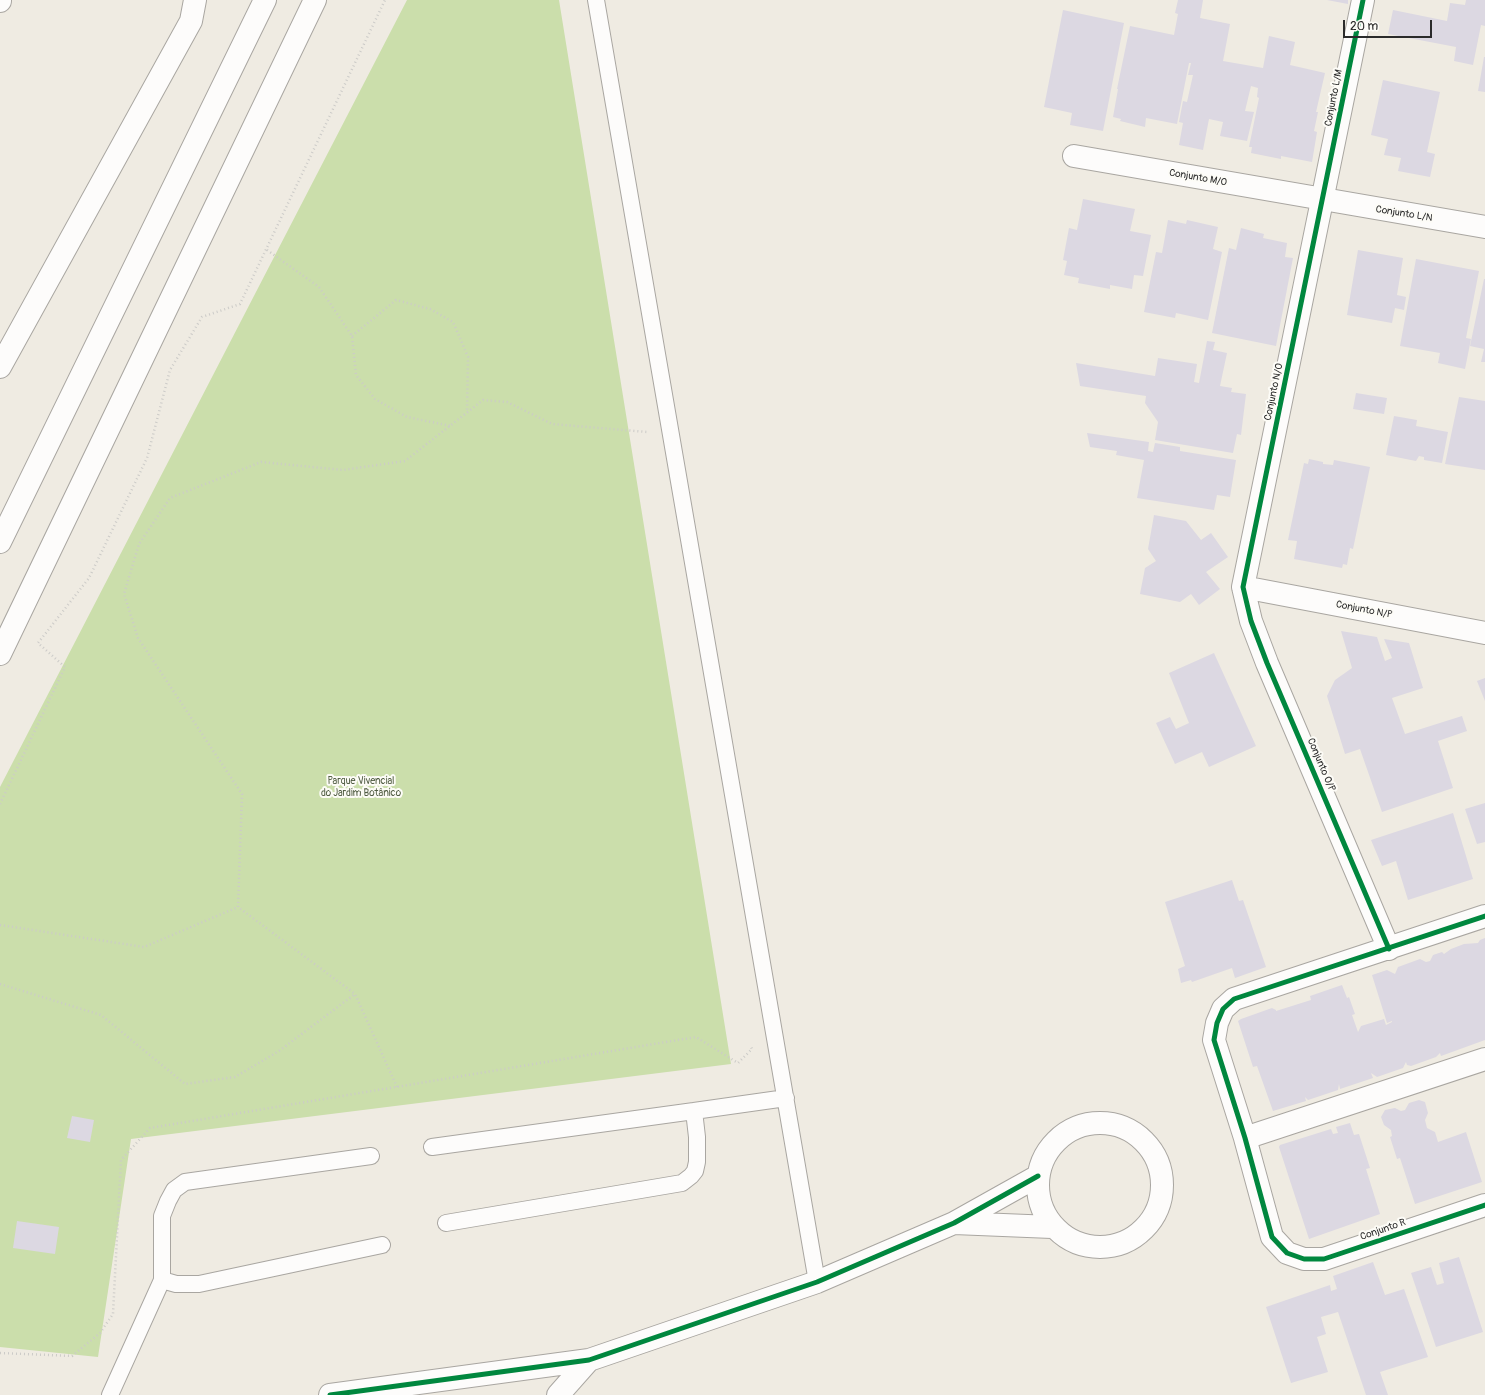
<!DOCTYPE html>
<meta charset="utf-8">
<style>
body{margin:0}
#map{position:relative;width:1485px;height:1395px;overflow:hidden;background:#efebe2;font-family:Pangolin,sans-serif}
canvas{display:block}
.scale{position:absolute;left:1343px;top:20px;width:89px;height:18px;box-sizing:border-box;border:2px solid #2b2b2b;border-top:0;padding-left:5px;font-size:12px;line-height:14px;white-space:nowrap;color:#2b2b2b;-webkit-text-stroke:3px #fdfcf7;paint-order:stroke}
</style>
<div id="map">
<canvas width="1485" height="1395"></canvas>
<div class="scale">20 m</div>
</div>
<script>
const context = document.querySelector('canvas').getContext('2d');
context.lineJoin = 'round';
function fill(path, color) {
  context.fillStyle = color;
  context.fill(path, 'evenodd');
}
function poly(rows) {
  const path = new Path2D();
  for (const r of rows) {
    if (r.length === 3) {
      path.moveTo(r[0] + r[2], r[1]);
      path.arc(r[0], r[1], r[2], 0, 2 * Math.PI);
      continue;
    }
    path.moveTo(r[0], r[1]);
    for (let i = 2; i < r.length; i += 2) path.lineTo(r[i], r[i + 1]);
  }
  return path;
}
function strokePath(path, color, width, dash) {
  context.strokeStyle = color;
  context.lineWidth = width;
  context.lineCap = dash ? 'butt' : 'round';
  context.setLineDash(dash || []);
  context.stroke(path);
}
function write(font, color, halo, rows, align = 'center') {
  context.font = font + ' Pangolin,sans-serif';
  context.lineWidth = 4;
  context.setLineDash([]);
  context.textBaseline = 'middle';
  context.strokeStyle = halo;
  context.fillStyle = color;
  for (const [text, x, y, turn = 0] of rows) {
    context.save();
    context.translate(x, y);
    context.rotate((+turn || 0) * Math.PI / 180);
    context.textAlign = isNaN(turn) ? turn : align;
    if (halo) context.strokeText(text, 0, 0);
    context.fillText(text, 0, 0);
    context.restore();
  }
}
fill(poly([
 [407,0,559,0,731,1064,131,1139,98,1357,0,1347,0,787]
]), '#cbdeab');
fill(poly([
 [1178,0,1203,0,1200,18,1230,24,1223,61,1263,68,1269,36,1295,42,1290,65,1325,73,1316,112,1318,112,1314,131,1317,132,1312,162,1281,156,1281,159,1251,153,1252,147,1249,147,1259,98,1257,97,1258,88,1251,86,1245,111,1254,112,1247,141,1220,136,1223,122,1209,119,1203,150,1179,145,1183,123,1179,122,1183,101,1187,102,1193,75,1188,75,1191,63,1189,63,1177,124,1146,118,1145,127,1120,121,1121,119,1113,117,1118,89,1117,89,1130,26,1174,35,1178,14,1175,13],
 [1327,0,1348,0,1348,4],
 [1466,0,1485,0,1485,26,1481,25,1473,65,1454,61,1456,47,1388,34,1393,10,1447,21,1450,3,1465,5],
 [1063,10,1124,23,1103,131,1070,125,1072,113,1044,107],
 [1484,57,1485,57,1485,92,1478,91],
 [1383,80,1440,92,1427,152,1435,154,1430,177,1398,171,1401,158,1384,155,1388,139,1371,135],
 [1083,199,1135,209,1130,231,1151,235,1143,276,1134,275,1132,289,1110,285,1110,289,1078,283,1079,278,1064,275,1067,261,1063,260,1069,228,1077,230],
 [1168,220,1186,224,1187,220,1218,227,1213,249,1222,252,1208,320,1176,313,1175,318,1144,312,1156,252,1162,253],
 [1241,228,1264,234,1263,238,1287,243,1285,257,1293,258,1276,346,1212,333,1229,248,1236,250],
 [1358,250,1403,258,1397,295,1406,297,1404,310,1395,308,1392,323,1347,315],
 [1416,259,1479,271,1466,338,1471,339,1465,369,1438,363,1440,353,1400,346],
 [1484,279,1485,279,1485,362,1481,362,1484,349,1470,346],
 [1207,341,1215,342,1213,350,1227,353,1220,386,1232,388,1231,392,1246,394,1241,435,1237,434,1233,453,1155,440,1158,422,1145,403,1146,396,1080,386,1076,363,1155,376,1158,358,1197,364,1194,382,1199,383],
 [1356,393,1387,398,1384,414,1353,409],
 [1459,397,1485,401,1485,470,1445,464],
 [1394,416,1417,420,1416,426,1448,432,1442,463,1424,460,1424,457,1419,456,1416,461,1386,455],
 [1087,433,1149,442,1148,451,1153,452,1155,443,1180,447,1180,451,1236,460,1230,497,1217,495,1214,510,1137,498,1144,460,1116,455,1117,451,1090,447],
 [1309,459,1323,462,1323,464,1333,465,1334,460,1370,467,1353,549,1350,548,1347,565,1343,564,1342,568,1294,559,1297,541,1288,540,1304,463,1308,464],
 [1154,515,1186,521,1201,540,1211,533,1228,557,1206,572,1220,589,1199,605,1191,594,1180,602,1140,594,1145,568,1156,561,1148,549],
 [1341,631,1377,637,1385,661,1392,658,1384,639,1409,643,1423,688,1392,698,1405,734,1462,716,1467,731,1438,741,1453,788,1382,812,1360,749,1345,754,1327,696,1335,680,1352,668],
 [1214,653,1256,746,1209,767,1202,752,1175,764,1156,723,1170,717,1176,729,1189,723,1169,673],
 [1485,678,1485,701,1477,681],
 [1485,803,1485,842,1477,844,1465,809],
 [1453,813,1473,879,1408,900,1396,861,1382,866,1371,840],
 [1232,880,1239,901,1243,900,1266,967,1235,978,1232,968,1192,982,1191,980,1181,983,1178,969,1185,966,1165,902],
 [1485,938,1485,1040,1441,1056,1440,1053,1436,1057,1411,1066,1407,1065,1406,1062,1403,1068,1377,1077,1371,1073,1373,1078,1340,1089,1339,1084,1338,1090,1308,1100,1305,1097,1306,1101,1273,1111,1257,1066,1253,1067,1238,1021,1241,1019,1272,1008,1276,1010,1276,1011,1311,1000,1310,996,1342,985,1347,998,1349,997,1355,1014,1352,1015,1358,1032,1361,1026,1384,1019,1386,1025,1392,1022,1392,1021,1387,1023,1372,975,1387,970,1395,974,1398,967,1420,959,1426,962,1430,961,1433,955,1442,952,1444,954,1451,949,1464,944,1478,943,1480,940],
 [1419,1100,1425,1102,1428,1113,1425,1120,1427,1128,1435,1132,1438,1142,1466,1132,1482,1182,1415,1204,1400,1158,1397,1159,1390,1137,1392,1136,1391,1130,1384,1125,1381,1117,1385,1110,1395,1108,1401,1111,1405,1110,1409,1103],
 [72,1116,94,1120,90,1142,67,1138],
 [1350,1123,1354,1135,1359,1134,1370,1168,1366,1169,1380,1214,1309,1239,1279,1147,1280,1145,1331,1129,1333,1134,1338,1133,1336,1127],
 [17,1221,59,1227,55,1254,13,1248],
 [1459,1257,1483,1332,1436,1347,1411,1273,1431,1267,1437,1285,1444,1283,1439,1263],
 [1373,1262,1385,1295,1404,1289,1428,1357,1380,1372,1388,1395,1366,1395,1338,1312,1321,1317,1326,1334,1317,1337,1328,1372,1291,1383,1266,1307,1330,1285,1331,1291,1337,1289,1333,1276]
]), '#dcd8e2');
const lane = poly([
 [596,0,817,1282],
 [694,1111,786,1098],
 [432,1147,694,1111,697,1137,697,1162,695,1171,691,1176,682,1183,446,1223],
 [371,1156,185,1182,174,1190,168,1201,162,1216,162,1280,176,1284,199,1284,382,1245],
 [110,1395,162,1280]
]);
const street = poly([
 [1363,0,1243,587,1251,621,1267,663,1389,949],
 [0,1,0,0],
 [1074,156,1485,227],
 [0,367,191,21,195,0],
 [1243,587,1485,633],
 [1485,916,1234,999,1223,1009,1217,1023,1214,1040,1245,1138,1272,1237,1287,1253,1304,1259,1324,1259,1485,1205],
 [1100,1185,62],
 [1245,1138,1485,1059],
 [954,1223,1052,1227],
 [330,1395,589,1360,817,1282,954,1223,1038,1176],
 [558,1395,589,1360]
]);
const secondary = poly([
 [0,542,265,0],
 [0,654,315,0]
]);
strokePath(lane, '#a9a6a1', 18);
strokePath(street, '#a9a6a1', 24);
strokePath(secondary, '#a9a6a1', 24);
strokePath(poly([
 [267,250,319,287,352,336,356,375,375,399,407,417,451,426],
 [352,336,396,300,430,309,453,322,468,357,467,412],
 [0,804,65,667,38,643,89,578,147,458,170,370,202,317,240,304,385,0],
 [0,925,144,947,238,907],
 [0,984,101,1015,185,1084,235,1077,279,1051,355,994],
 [397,1087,355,994,238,907,242,794,138,638,124,594,139,544,170,498,261,462,343,470,405,461,483,400,507,402,552,424,647,432],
 [0,1353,72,1356,100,1333,113,1314,121,1160,150,1128,696,1037,738,1063,752,1049,751,1047]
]), '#cccbc8', 2.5, [1, 3]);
strokePath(lane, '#fdfcfb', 16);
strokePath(street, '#fdfcfb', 22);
strokePath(secondary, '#fdfcfb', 22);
strokePath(poly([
 [1363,0,1243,587,1251,621,1267,663,1389,949],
 [1485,916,1234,999,1223,1009,1217,1023,1214,1040,1245,1138,1272,1237,1287,1253,1304,1259,1324,1259,1485,1205],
 [330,1395,589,1360,817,1282,954,1223,1038,1176]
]), '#00873e', 5);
write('10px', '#2b2b2b', '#fdfcf7', [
 ["Conjunto L/M",1334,98,-79],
 ["Conjunto M/O",1198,178,10],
 ["Conjunto L/N",1404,214,9],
 ["Conjunto N/O",1274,392,-78],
 ["Conjunto N/P",1364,610,11],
 ["Conjunto O/P",1321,765,67],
 ["Conjunto R",1383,1230,-19]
]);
write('10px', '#525e44', '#fdfcf7', [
 ["Parque Vivencial",361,781],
 ["do Jardim Botânico",361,793]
]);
</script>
